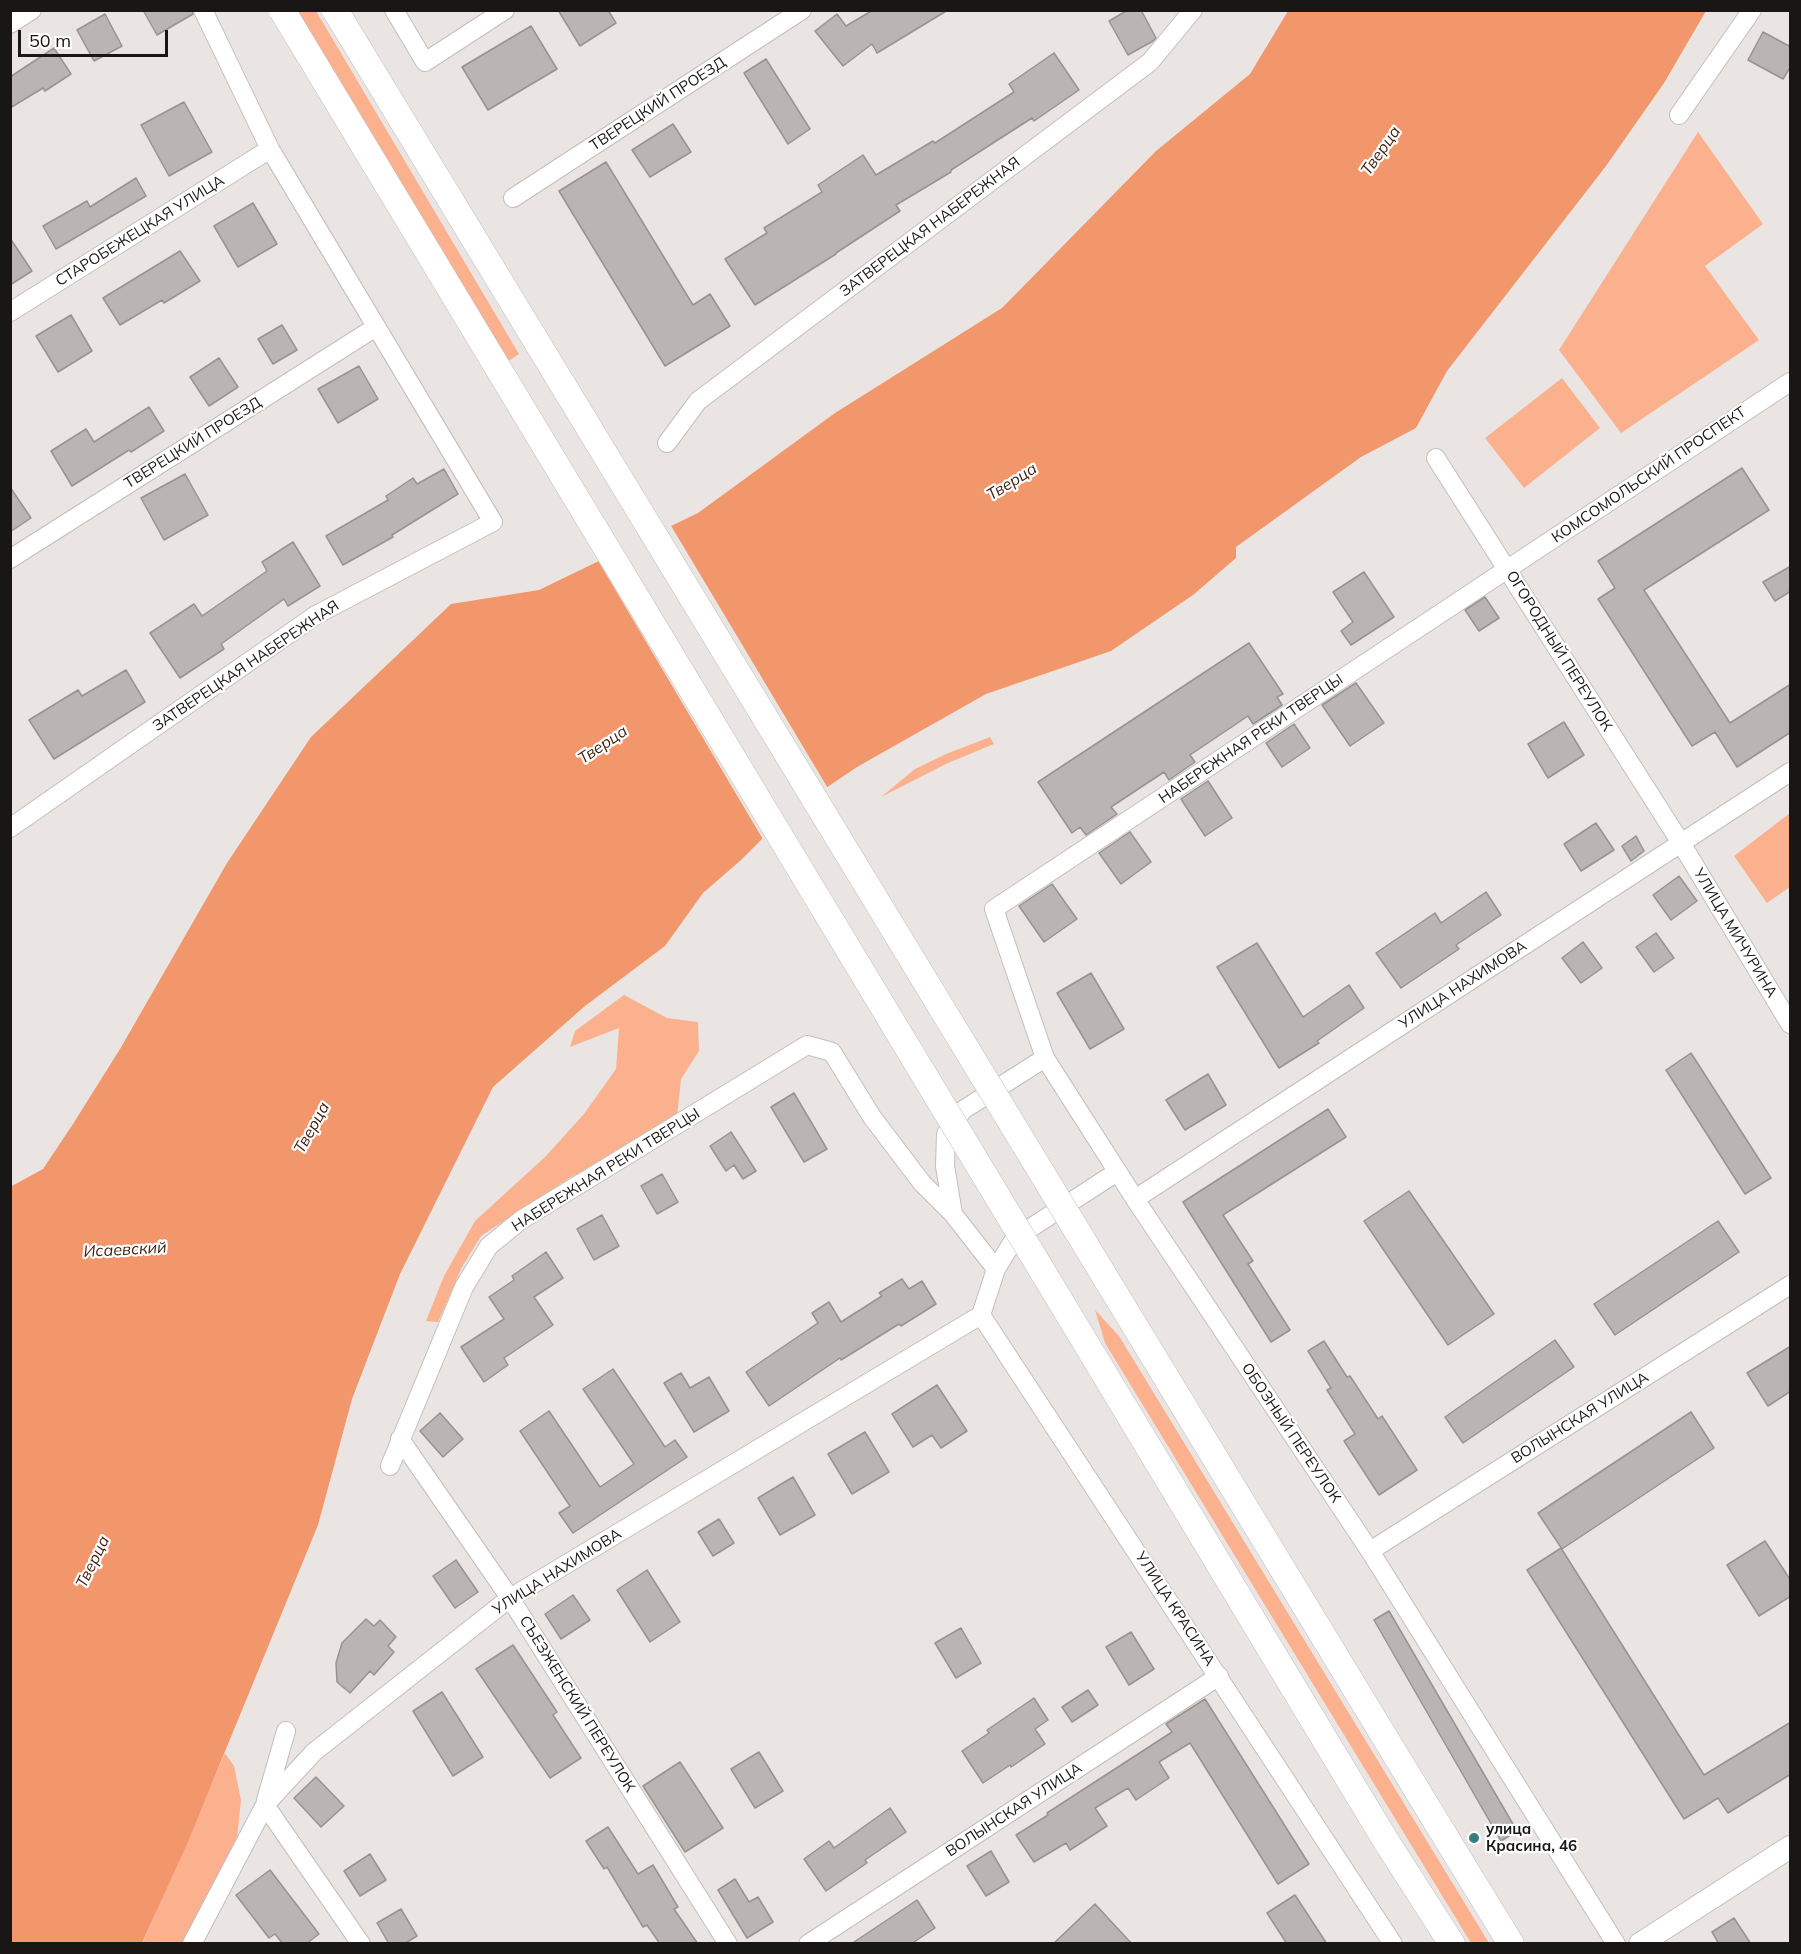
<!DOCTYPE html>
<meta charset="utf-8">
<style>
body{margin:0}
#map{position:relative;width:1801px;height:1954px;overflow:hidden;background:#eae5e3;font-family:Mulish,sans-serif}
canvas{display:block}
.frame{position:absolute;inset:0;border:12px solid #191716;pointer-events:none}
.scale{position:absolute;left:18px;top:30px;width:150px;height:27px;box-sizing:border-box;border:3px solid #191716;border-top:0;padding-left:8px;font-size:18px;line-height:21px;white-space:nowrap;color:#191716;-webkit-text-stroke:4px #fff;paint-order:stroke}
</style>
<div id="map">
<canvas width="1801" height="1954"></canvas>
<div class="frame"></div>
<div class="scale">50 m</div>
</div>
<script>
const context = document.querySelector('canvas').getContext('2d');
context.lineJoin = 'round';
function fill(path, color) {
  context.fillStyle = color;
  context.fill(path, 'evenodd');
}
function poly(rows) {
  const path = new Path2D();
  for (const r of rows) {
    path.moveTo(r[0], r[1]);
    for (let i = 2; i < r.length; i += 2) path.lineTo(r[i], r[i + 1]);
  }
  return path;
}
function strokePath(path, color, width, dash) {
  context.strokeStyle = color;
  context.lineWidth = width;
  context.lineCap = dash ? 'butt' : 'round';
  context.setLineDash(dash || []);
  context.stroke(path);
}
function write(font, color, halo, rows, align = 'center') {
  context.font = font + ' Mulish,sans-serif';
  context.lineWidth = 4.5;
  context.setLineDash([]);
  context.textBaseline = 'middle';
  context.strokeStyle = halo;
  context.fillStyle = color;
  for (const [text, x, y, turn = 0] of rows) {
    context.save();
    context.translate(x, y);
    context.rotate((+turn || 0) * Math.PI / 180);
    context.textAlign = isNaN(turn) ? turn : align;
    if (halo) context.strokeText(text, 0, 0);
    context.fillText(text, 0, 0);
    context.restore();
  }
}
fill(poly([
 [295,11,316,11,519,354,507,362],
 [1698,132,1763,224,1705,266,1759,340,1621,433,1559,350],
 [1562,378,1600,428,1524,488,1485,438],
 [990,737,994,744,948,763,881,797,915,769,946,754],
 [1790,813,1790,887,1767,903,1734,856],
 [624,995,667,1018,698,1022,699,1051,681,1079,677,1117,631,1149,571,1177,481,1236,462,1267,438,1322,426,1321,444,1276,475,1221,545,1157,584,1114,616,1069,619,1028,570,1047,575,1031],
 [1095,1310,1119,1336,1489,1943,1471,1943,1105,1343],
 [225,1753,234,1766,241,1800,237,1838,185,1943,142,1944]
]), '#fbb18e');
fill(poly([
 [1288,11,1706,11,1664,83,1606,166,1447,371,1416,428,1361,457,1236,547,1236,558,1193,595,1111,651,986,694,857,767,786,815,741,860,703,893,665,946,585,1006,493,1087,400,1274,352,1399,318,1525,187,1844,142,1943,11,1943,10,1187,43,1169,73,1124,120,1049,227,863,311,737,451,604,539,590,698,513,835,413,1002,308,1156,151,1250,74]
]), '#f1976b');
fill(poly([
 [670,524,829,790,788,817,764,841,597,559]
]), '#eae5e3');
const building = poly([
 [143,10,192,10,193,14,157,35,143,10],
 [558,10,608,10,616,23,580,46,558,10],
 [873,10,948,10,877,53,872,44,843,66,815,31,837,14,846,26,873,10],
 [1128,10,1141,10,1156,38,1153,41,1128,55,1109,21,1128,10],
 [105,14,122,46,94,61,77,30,105,14],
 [531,26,557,69,488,110,462,67,531,26],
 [1763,32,1791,47,1791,66,1783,79,1748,60,1763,32],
 [54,48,71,74,45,91,43,88,10,108,10,77,54,48],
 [1054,53,1079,90,1034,121,1032,118,951,170,951,172,896,205,900,211,836,253,836,254,755,305,725,259,767,233,764,228,822,192,818,185,863,155,876,175,933,141,935,143,1014,92,1009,84,1054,53],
 [766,59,810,129,788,144,744,73,766,59],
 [184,102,212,152,169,176,141,125,184,102],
 [673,124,691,152,650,177,632,150,673,124],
 [606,162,693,305,710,294,730,326,665,366,559,191,606,162],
 [136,178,146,196,56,249,43,226,87,201,90,207,136,178],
 [253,203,277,244,238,267,214,226,253,203],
 [10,238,32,271,10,285,10,238],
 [180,251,200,281,164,303,162,300,120,325,103,298,180,251],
 [71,315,92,351,58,372,36,336,71,315],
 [282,325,297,350,273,364,258,339,282,325],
 [219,358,238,387,209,406,190,377,219,358],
 [359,366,378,399,338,423,318,389,359,366],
 [149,407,164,431,131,452,129,450,72,486,51,451,86,429,94,442,149,407],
 [1742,468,1769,510,1644,590,1730,723,1791,684,1791,732,1737,767,1715,732,1692,746,1598,599,1615,588,1598,561,1742,468],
 [444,469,458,494,392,535,393,537,343,565,326,536,388,500,386,496,413,478,417,484,444,469],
 [185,474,208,515,164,540,141,498,185,474],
 [10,487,31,518,10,532,10,487],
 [293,542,320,586,288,606,284,599,221,644,224,649,180,678,150,633,194,604,202,616,267,571,262,562,293,542],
 [1791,566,1791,591,1775,601,1763,582,1791,566],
 [1364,572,1394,617,1351,645,1341,631,1353,622,1333,592,1364,572],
 [1485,597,1499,618,1479,631,1465,610,1485,597],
 [1249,643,1283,694,1277,697,1282,705,1253,724,1248,716,1190,755,1195,762,1169,780,1164,772,1111,807,1117,814,1086,835,1080,827,1072,833,1038,782,1249,643],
 [126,670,145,702,54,759,29,720,78,690,82,696,126,670],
 [1356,683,1384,723,1350,746,1322,705,1356,683],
 [1564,722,1584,755,1548,778,1528,744,1564,722],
 [1294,724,1310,748,1282,767,1266,743,1294,724],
 [1208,781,1232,818,1205,836,1181,799,1208,781],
 [1596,823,1614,850,1581,871,1564,844,1596,823],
 [1130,832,1151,862,1121,884,1099,853,1130,832],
 [1636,836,1644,851,1631,861,1622,846,1636,836],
 [1679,876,1697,901,1671,920,1653,895,1679,876],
 [1052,884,1077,919,1044,942,1019,906,1052,884],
 [1486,892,1501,915,1456,945,1459,949,1401,988,1376,953,1435,913,1441,923,1486,892],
 [1656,933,1674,958,1654,972,1636,947,1656,933],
 [1583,942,1602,968,1581,983,1562,958,1583,942],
 [1257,943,1303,1017,1349,985,1364,1008,1317,1041,1319,1043,1279,1068,1217,967,1257,943],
 [1091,973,1124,1029,1090,1049,1057,993,1091,973],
 [1691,1053,1771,1178,1745,1194,1666,1070,1691,1053],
 [1208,1074,1226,1105,1185,1130,1166,1100,1208,1074],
 [794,1093,827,1149,804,1162,771,1107,794,1093],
 [1328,1109,1346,1137,1223,1215,1253,1261,1248,1264,1290,1330,1271,1342,1183,1202,1328,1109],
 [731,1132,756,1171,743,1179,734,1165,726,1171,710,1146,731,1132],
 [662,1174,678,1202,657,1214,641,1186,662,1174],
 [1409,1191,1494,1314,1448,1345,1364,1221,1409,1191],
 [602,1215,619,1246,594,1260,577,1229,602,1215],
 [1718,1221,1739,1252,1615,1335,1594,1304,1718,1221],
 [546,1252,563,1278,534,1297,553,1325,504,1358,508,1365,484,1382,461,1347,504,1319,489,1297,514,1280,512,1276,546,1252],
 [902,1279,909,1289,922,1281,936,1304,901,1326,899,1324,841,1360,840,1358,769,1406,746,1372,818,1323,812,1313,829,1302,841,1322,882,1296,879,1293,902,1279],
 [1555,1340,1574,1367,1463,1443,1445,1417,1555,1340],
 [1324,1341,1347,1377,1350,1376,1378,1419,1382,1416,1417,1470,1379,1495,1344,1441,1355,1434,1327,1390,1331,1388,1308,1351,1324,1341],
 [1791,1346,1791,1391,1768,1406,1747,1373,1791,1346],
 [613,1369,665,1447,675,1440,687,1457,573,1533,559,1513,570,1506,520,1431,549,1411,600,1487,634,1464,583,1389,613,1369],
 [681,1373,690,1388,709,1377,729,1411,694,1432,664,1383,681,1373],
 [937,1385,967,1431,941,1448,932,1435,913,1447,892,1414,937,1385],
 [1691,1412,1714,1448,1562,1549,1538,1513,1691,1412],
 [440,1413,463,1439,443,1457,420,1431,440,1413],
 [865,1432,889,1472,852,1494,828,1454,865,1432],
 [793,1477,815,1515,780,1535,758,1498,793,1477],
 [719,1519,734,1543,713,1556,698,1532,719,1519],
 [1765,1541,1791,1581,1791,1596,1759,1616,1727,1565,1765,1541],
 [1561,1548,1704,1775,1791,1722,1791,1774,1728,1813,1718,1798,1684,1819,1527,1570,1561,1548],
 [456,1560,478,1592,455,1608,433,1576,456,1560],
 [647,1570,680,1622,650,1642,617,1590,647,1570],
 [573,1595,590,1620,561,1639,545,1614,573,1595],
 [1389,1611,1517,1831,1501,1841,1374,1620,1389,1611],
 [366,1619,374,1626,380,1620,396,1637,388,1646,394,1652,374,1675,370,1671,350,1693,337,1682,336,1663,342,1643,366,1619],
 [961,1628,981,1663,956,1678,935,1643,961,1628],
 [1131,1632,1154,1669,1129,1685,1106,1647,1131,1632],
 [513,1645,557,1712,553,1715,581,1758,550,1778,476,1669,513,1645],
 [1088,1690,1098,1705,1072,1722,1062,1707,1088,1690],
 [442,1692,483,1757,453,1776,413,1711,442,1692],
 [1034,1698,1048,1720,1035,1729,1045,1744,1011,1767,1010,1765,983,1783,962,1751,989,1733,987,1730,1034,1698],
 [1205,1699,1309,1864,1278,1884,1190,1743,1159,1762,1169,1778,1136,1800,1128,1788,1095,1808,1107,1826,1070,1850,1066,1843,1034,1862,1016,1835,1048,1815,1047,1813,1172,1732,1166,1724,1205,1699],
 [759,1752,783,1791,755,1808,731,1769,759,1752],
 [680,1762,723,1828,685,1852,643,1786,680,1762],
 [316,1777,344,1806,321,1827,294,1798,316,1777],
 [890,1808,906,1832,865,1860,867,1863,826,1891,804,1859,829,1841,834,1848,890,1808],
 [608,1827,638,1874,653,1865,678,1907,674,1909,698,1944,660,1944,647,1925,643,1927,607,1867,604,1869,586,1841,608,1827],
 [991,1851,1009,1882,986,1896,967,1866,991,1851],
 [370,1854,386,1880,360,1896,344,1871,370,1854],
 [270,1870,319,1934,306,1944,283,1944,275,1934,269,1938,236,1895,270,1870],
 [735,1879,749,1902,758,1897,773,1922,747,1938,718,1890,735,1879],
 [1295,1895,1327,1944,1287,1944,1267,1913,1295,1895],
 [917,1900,935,1928,911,1944,851,1944,917,1900],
 [1095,1904,1132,1944,1053,1944,1095,1904],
 [401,1909,417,1936,404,1944,389,1944,377,1923,401,1909],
 [1734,1918,1751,1944,1719,1944,1712,1932,1734,1918]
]);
fill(building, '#bab5b3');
strokePath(building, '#979391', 1.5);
const minor = poly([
 [394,10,425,62,505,10],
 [10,24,32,10],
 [1679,115,1752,10],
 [513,198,802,10],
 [10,312,270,149],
 [667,443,698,401,1150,62,1193,10],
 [1436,458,1681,843,1790,1024],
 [10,559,376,327],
 [10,828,316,615,493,522,270,149,203,10],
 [1135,1199,1790,772],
 [953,1214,945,1166,946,1134,963,1110,1045,1058],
 [981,1315,1393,1944],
 [981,1315,996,1269,1015,1238,1117,1172],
 [400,1439,510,1598,728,1944],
 [390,1466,464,1287,489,1246,521,1220,807,1045,832,1052,872,1117,922,1183,953,1214,996,1269],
 [1370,1551,1790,1285],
 [266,1800,286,1731],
 [265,1805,361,1944],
 [192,1944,265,1805,314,1752,510,1598,981,1315],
 [808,1944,1219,1676],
 [1616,1944,1370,1551,1135,1199,1045,1058,994,909,1790,382]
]);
const tertiary = poly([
 [1640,1944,1790,1847]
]);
const secondary = poly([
 [1429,1810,1511,1944],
 [1386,1841,1452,1944]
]);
strokePath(minor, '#c3bebc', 20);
strokePath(tertiary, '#c3bebc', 24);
strokePath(secondary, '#c3bebc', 27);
strokePath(minor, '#fff', 18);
strokePath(tertiary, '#fff', 22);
strokePath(secondary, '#fff', 26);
const secondaryBridge = poly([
 [282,10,1386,1841],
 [335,10,1429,1810]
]);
strokePath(secondaryBridge, '#c3bebc', 27, []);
strokePath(secondaryBridge, '#fff', 26);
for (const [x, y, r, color] of [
 [1474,1838,6,"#357e7f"]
]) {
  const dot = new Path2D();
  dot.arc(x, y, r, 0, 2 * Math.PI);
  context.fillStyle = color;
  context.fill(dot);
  strokePath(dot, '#fff', 2);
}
write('15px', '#191716', '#fff', [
 ["ТВЕРЕЦКИЙ ПРОЕЗД",658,104,-33],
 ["ЗАТВЕРЕЦКАЯ НАБЕРЕЖНАЯ",930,227,-37],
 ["СТАРОБЕЖЕЦКАЯ УЛИЦА",140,231,-32],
 ["ТВЕРЕЦКИЙ ПРОЕЗД",193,443,-32],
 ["КОМСОМОЛЬСКИЙ ПРОСПЕКТ",1649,475,-34],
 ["ОГОРОДНЫЙ ПЕРЕУЛОК",1559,651,58],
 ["ЗАТВЕРЕЦКАЯ НАБЕРЕЖНАЯ",246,666,-34],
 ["НАБЕРЕЖНАЯ РЕКИ ТВЕРЦЫ",1251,739,-34],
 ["УЛИЦА МИЧУРИНА",1735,933,59],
 ["УЛИЦА НАХИМОВА",1463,985,-33],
 ["НАБЕРЕЖНАЯ РЕКИ ТВЕРЦЫ",606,1170,-32],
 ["ВОЛЫНСКАЯ УЛИЦА",1580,1418,-32],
 ["ОБОЗНЫЙ ПЕРЕУЛОК",1291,1433,56],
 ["УЛИЦА НАХИМОВА",557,1572,-32],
 ["УЛИЦА КРАСИНА",1175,1609,57],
 ["СЪЕЗЖЕНСКИЙ ПЕРЕУЛОК",577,1704,58],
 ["ВОЛЫНСКАЯ УЛИЦА",1014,1810,-33]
]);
write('bold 15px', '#191716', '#fff', [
 ["улица",1486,1829],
 ["Красина, 46",1486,1846]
], 'left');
write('italic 16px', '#43200e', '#fff', [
 ["Тверца",1381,151,-55],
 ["Тверца",1012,482,-32],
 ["Тверца",603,745,-34],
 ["Тверца",312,1128,-61],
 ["Исаевский",125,1250,-3],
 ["Тверца",93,1562,-64]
]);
</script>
